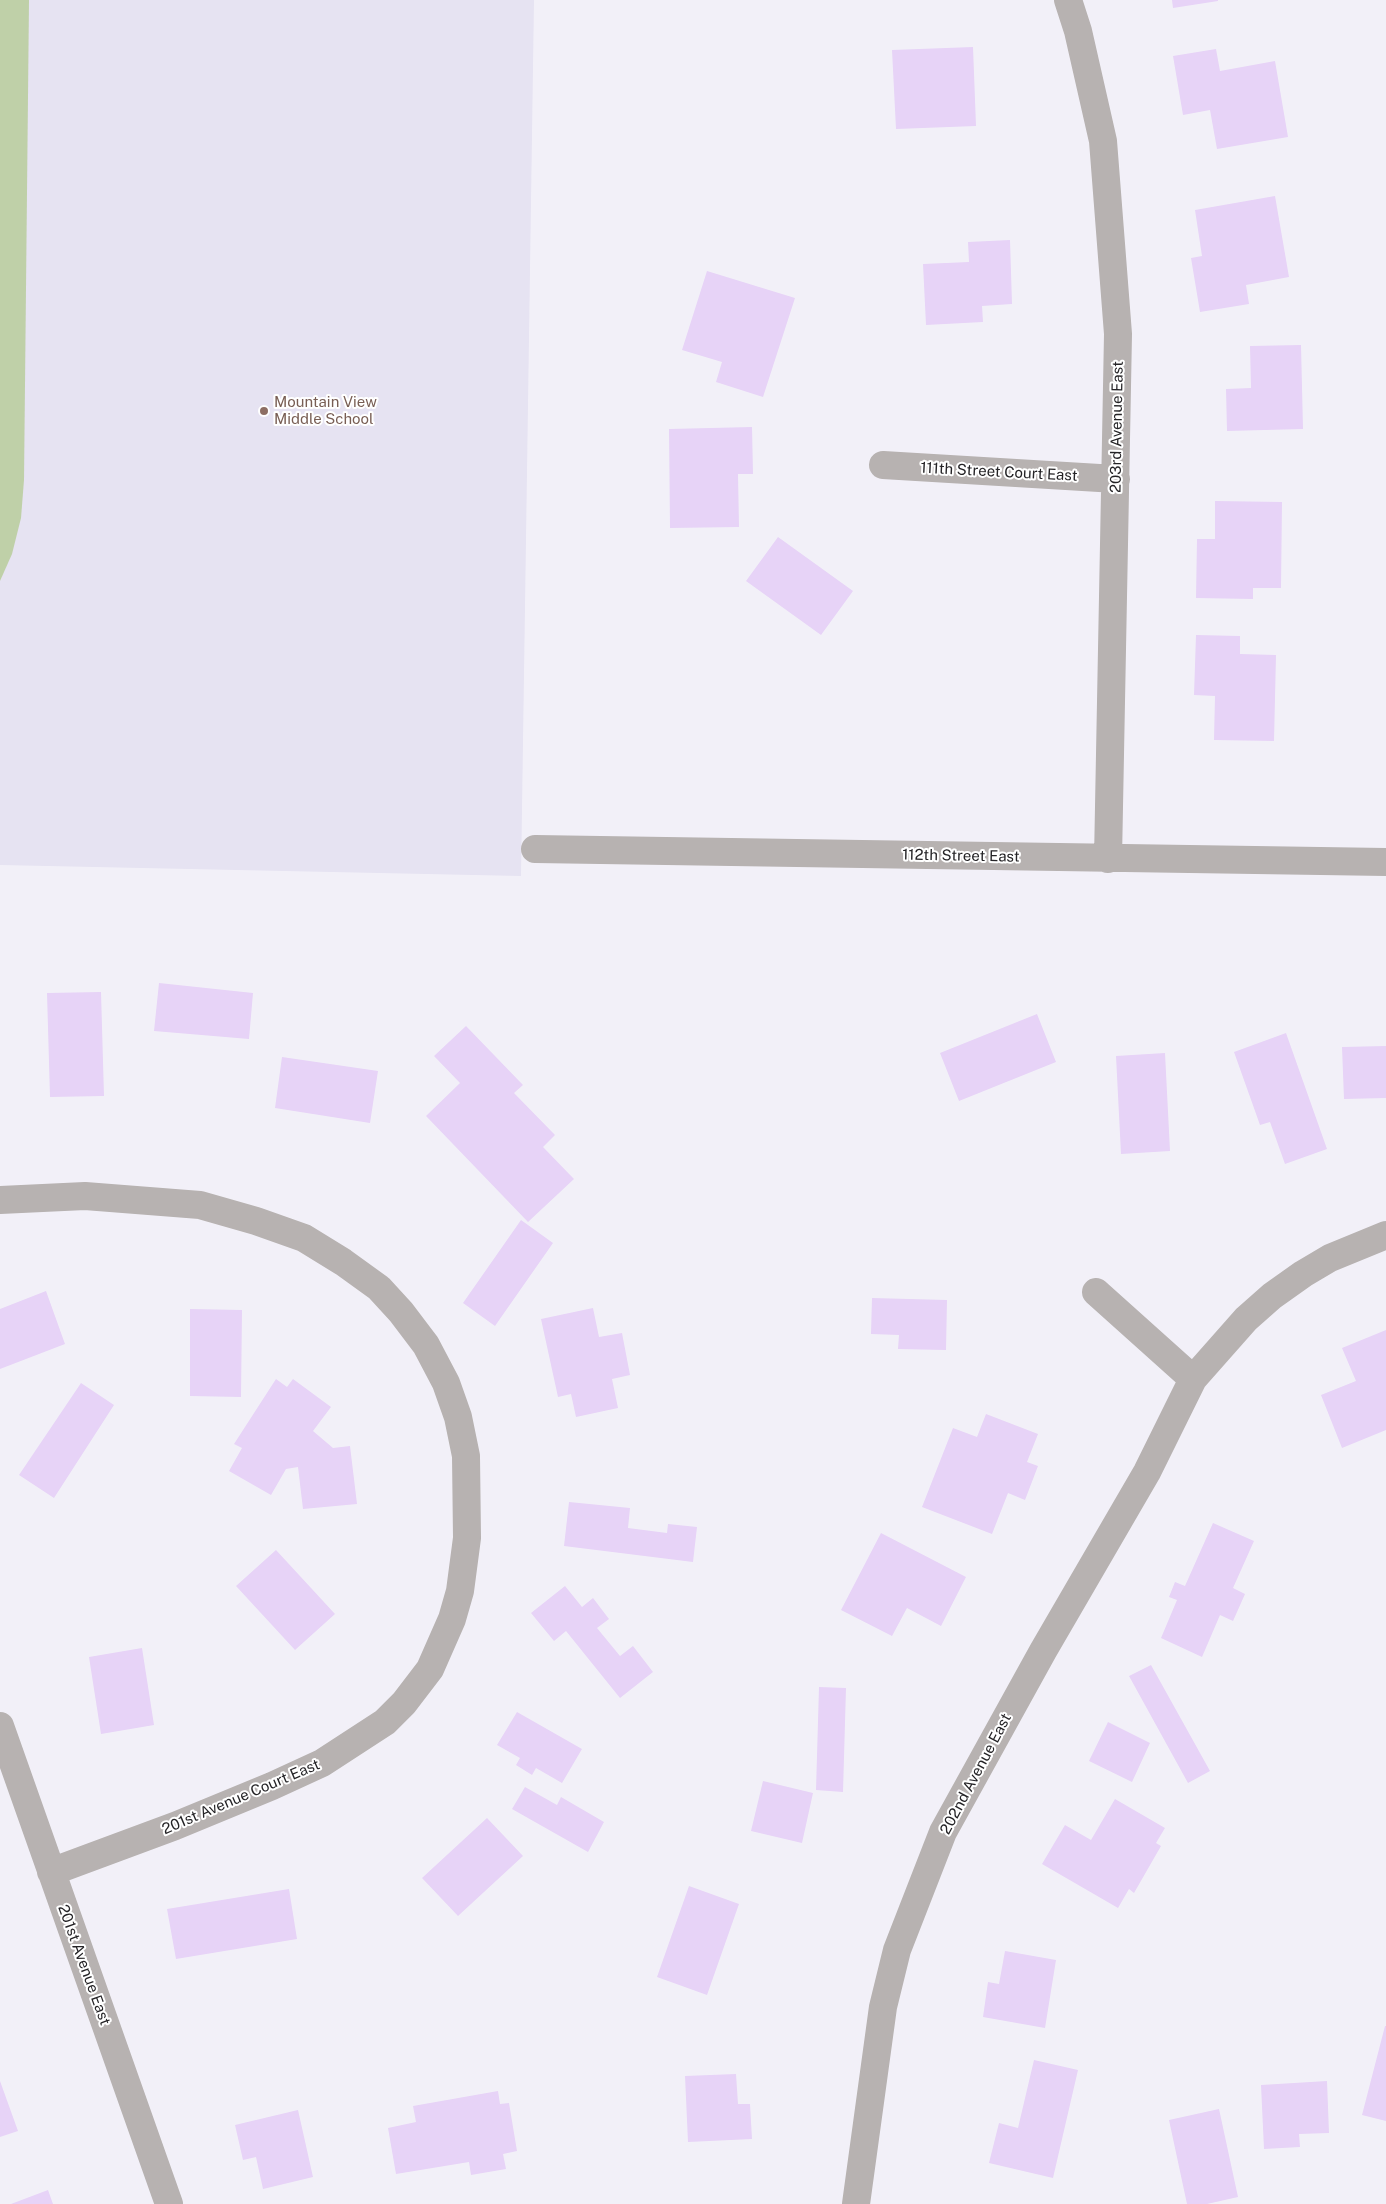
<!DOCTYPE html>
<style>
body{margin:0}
canvas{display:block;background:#f2f0f8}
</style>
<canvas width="1386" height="2204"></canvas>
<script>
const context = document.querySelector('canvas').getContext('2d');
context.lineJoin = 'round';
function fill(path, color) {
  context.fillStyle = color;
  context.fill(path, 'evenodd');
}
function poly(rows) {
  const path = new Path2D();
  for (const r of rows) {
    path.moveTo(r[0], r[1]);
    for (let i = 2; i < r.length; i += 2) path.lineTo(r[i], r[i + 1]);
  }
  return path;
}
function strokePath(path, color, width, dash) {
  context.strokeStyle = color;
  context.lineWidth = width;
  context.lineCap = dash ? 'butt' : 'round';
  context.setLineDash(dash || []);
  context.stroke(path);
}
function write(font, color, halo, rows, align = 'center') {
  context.font = font + ' "Public Sans",sans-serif';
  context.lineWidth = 4;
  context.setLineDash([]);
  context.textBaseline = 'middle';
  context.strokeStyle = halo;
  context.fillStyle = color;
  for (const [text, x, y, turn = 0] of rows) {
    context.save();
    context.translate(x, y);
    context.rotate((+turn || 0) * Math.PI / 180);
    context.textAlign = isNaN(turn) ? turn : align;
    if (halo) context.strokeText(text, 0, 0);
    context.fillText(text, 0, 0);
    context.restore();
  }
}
fill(poly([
 [0,0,534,0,521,876,0,865]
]), '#e6e3f2');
fill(poly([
 [0,0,29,0,24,480,21,518,12,554,0,581]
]), '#bfd0a8');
fill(poly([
 [1172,0,1218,0,1218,1,1173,8],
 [973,47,976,126,896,129,892,50],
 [1216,49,1220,71,1275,61,1288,137,1217,149,1210,110,1183,115,1173,56],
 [1275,196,1289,277,1246,285,1249,304,1200,312,1191,258,1202,256,1195,210],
 [1010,240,1012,304,982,306,983,322,926,325,923,264,969,262,968,242],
 [707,271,795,298,763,397,716,382,722,362,682,350],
 [1301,345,1303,429,1227,431,1226,389,1251,388,1250,346],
 [752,427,753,474,738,474,739,527,670,528,669,429],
 [1215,501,1282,502,1281,588,1253,588,1253,599,1196,598,1197,539,1215,539],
 [778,537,853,591,821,635,746,581],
 [1196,635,1240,636,1240,654,1276,655,1274,741,1214,740,1215,696,1194,695],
 [159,983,253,993,249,1039,154,1031],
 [101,992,104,1096,50,1097,47,993],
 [1037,1014,1056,1062,959,1101,940,1053],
 [466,1026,523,1085,514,1093,555,1135,543,1147,574,1179,528,1222,426,1116,460,1083,434,1056],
 [1286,1033,1327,1149,1285,1164,1270,1122,1260,1125,1234,1052],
 [1386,1046,1386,1098,1344,1099,1342,1047],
 [1165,1053,1170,1151,1121,1154,1116,1056],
 [282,1057,378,1071,370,1123,275,1108],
 [521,1220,553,1243,495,1326,463,1303],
 [46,1291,65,1344,0,1369,0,1309],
 [872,1298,947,1300,946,1350,898,1349,899,1335,871,1334],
 [593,1308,599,1337,622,1333,630,1375,612,1379,618,1408,576,1417,571,1394,558,1397,541,1319],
 [190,1309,242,1310,241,1397,190,1396],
 [1386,1330,1386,1430,1342,1448,1321,1395,1356,1381,1342,1348],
 [276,1379,287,1387,293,1379,331,1407,313,1431,333,1448,350,1446,357,1504,303,1509,298,1467,286,1469,271,1495,229,1471,242,1448,234,1444],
 [81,1383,114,1405,54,1498,19,1475],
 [986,1414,1038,1434,1027,1462,1038,1466,1025,1500,1008,1493,992,1534,922,1507,953,1428,977,1437],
 [569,1502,630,1508,628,1528,667,1533,668,1524,697,1527,693,1562,564,1546],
 [1213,1523,1254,1541,1233,1588,1245,1594,1233,1621,1220,1615,1202,1657,1161,1638,1177,1600,1169,1597,1175,1582,1185,1586],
 [881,1533,966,1577,941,1626,907,1608,892,1636,841,1610],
 [276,1550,335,1614,295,1650,236,1586],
 [565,1586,582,1607,593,1598,609,1619,597,1628,620,1656,633,1646,653,1672,620,1698,566,1631,554,1641,531,1613],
 [142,1648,154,1725,101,1734,89,1657],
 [1151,1665,1210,1771,1188,1783,1129,1676],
 [819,1687,846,1688,843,1792,816,1790],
 [517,1712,582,1749,562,1783,536,1768,532,1775,516,1765,520,1758,497,1745],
 [1108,1722,1150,1743,1132,1782,1089,1761],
 [763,1781,813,1793,802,1843,751,1831],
 [525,1787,557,1805,561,1797,604,1822,588,1852,512,1809],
 [1115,1799,1165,1828,1156,1843,1161,1846,1134,1893,1129,1889,1118,1908,1042,1864,1065,1825,1091,1840],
 [487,1818,523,1856,458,1916,422,1878],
 [689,1886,739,1904,707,1995,657,1977],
 [289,1889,297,1939,176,1959,167,1909],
 [1005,1951,1056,1960,1045,2028,983,2017,988,1982,999,1984],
 [1385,2026,1386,2026,1386,2121,1362,2115],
 [1034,2060,1078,2070,1053,2178,989,2163,999,2123,1018,2128],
 [736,2074,738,2104,750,2104,752,2139,688,2142,685,2076],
 [0,2081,18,2131,0,2137],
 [1327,2081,1329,2133,1299,2134,1300,2147,1264,2149,1261,2085],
 [498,2091,500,2104,509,2103,517,2151,503,2154,506,2169,471,2175,469,2162,396,2174,388,2128,416,2122,413,2106],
 [1219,2109,1238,2197,1207,2204,1187,2204,1169,2120],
 [298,2110,313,2177,263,2189,256,2157,243,2160,235,2125],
 [48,2190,53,2204,11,2204]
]), '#e7d3f7');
strokePath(poly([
 [1068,0,1078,31,1103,141,1118,334,1108,859],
 [883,465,1116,479],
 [535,849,1386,862],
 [0,1200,85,1196,200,1205,256,1221,304,1238,343,1262,379,1288,401,1312,426,1345,446,1383,458,1417,466,1456,467,1538,460,1591,452,1619,430,1669,404,1703,385,1722,322,1763,272,1786,175,1826,51,1872],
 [1096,1292,1193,1379],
 [0,1726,169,2204],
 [856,2204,883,2007,897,1950,943,1832,1043,1651,1147,1472,1193,1379,1246,1319,1272,1296,1303,1274,1330,1258,1386,1235]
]), '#b7b2b1', 28);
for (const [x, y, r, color] of [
 [264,411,5,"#8d6e63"]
]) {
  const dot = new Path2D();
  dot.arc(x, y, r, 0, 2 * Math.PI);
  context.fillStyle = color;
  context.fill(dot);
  strokePath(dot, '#fff', 2);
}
write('15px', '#785e54', '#fff', [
 ["Mountain View",274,402],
 ["Middle School",274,419]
], 'left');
write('15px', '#242326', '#fff', [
 ["203rd Avenue East",1117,427,-89],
 ["111th Street Court East",999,472,3],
 ["112th Street East",961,856,1],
 ["202nd Avenue East",976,1774,-62],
 ["201st Avenue Court East",241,1797,-23],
 ["201st Avenue East",84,1965,70]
]);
</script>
